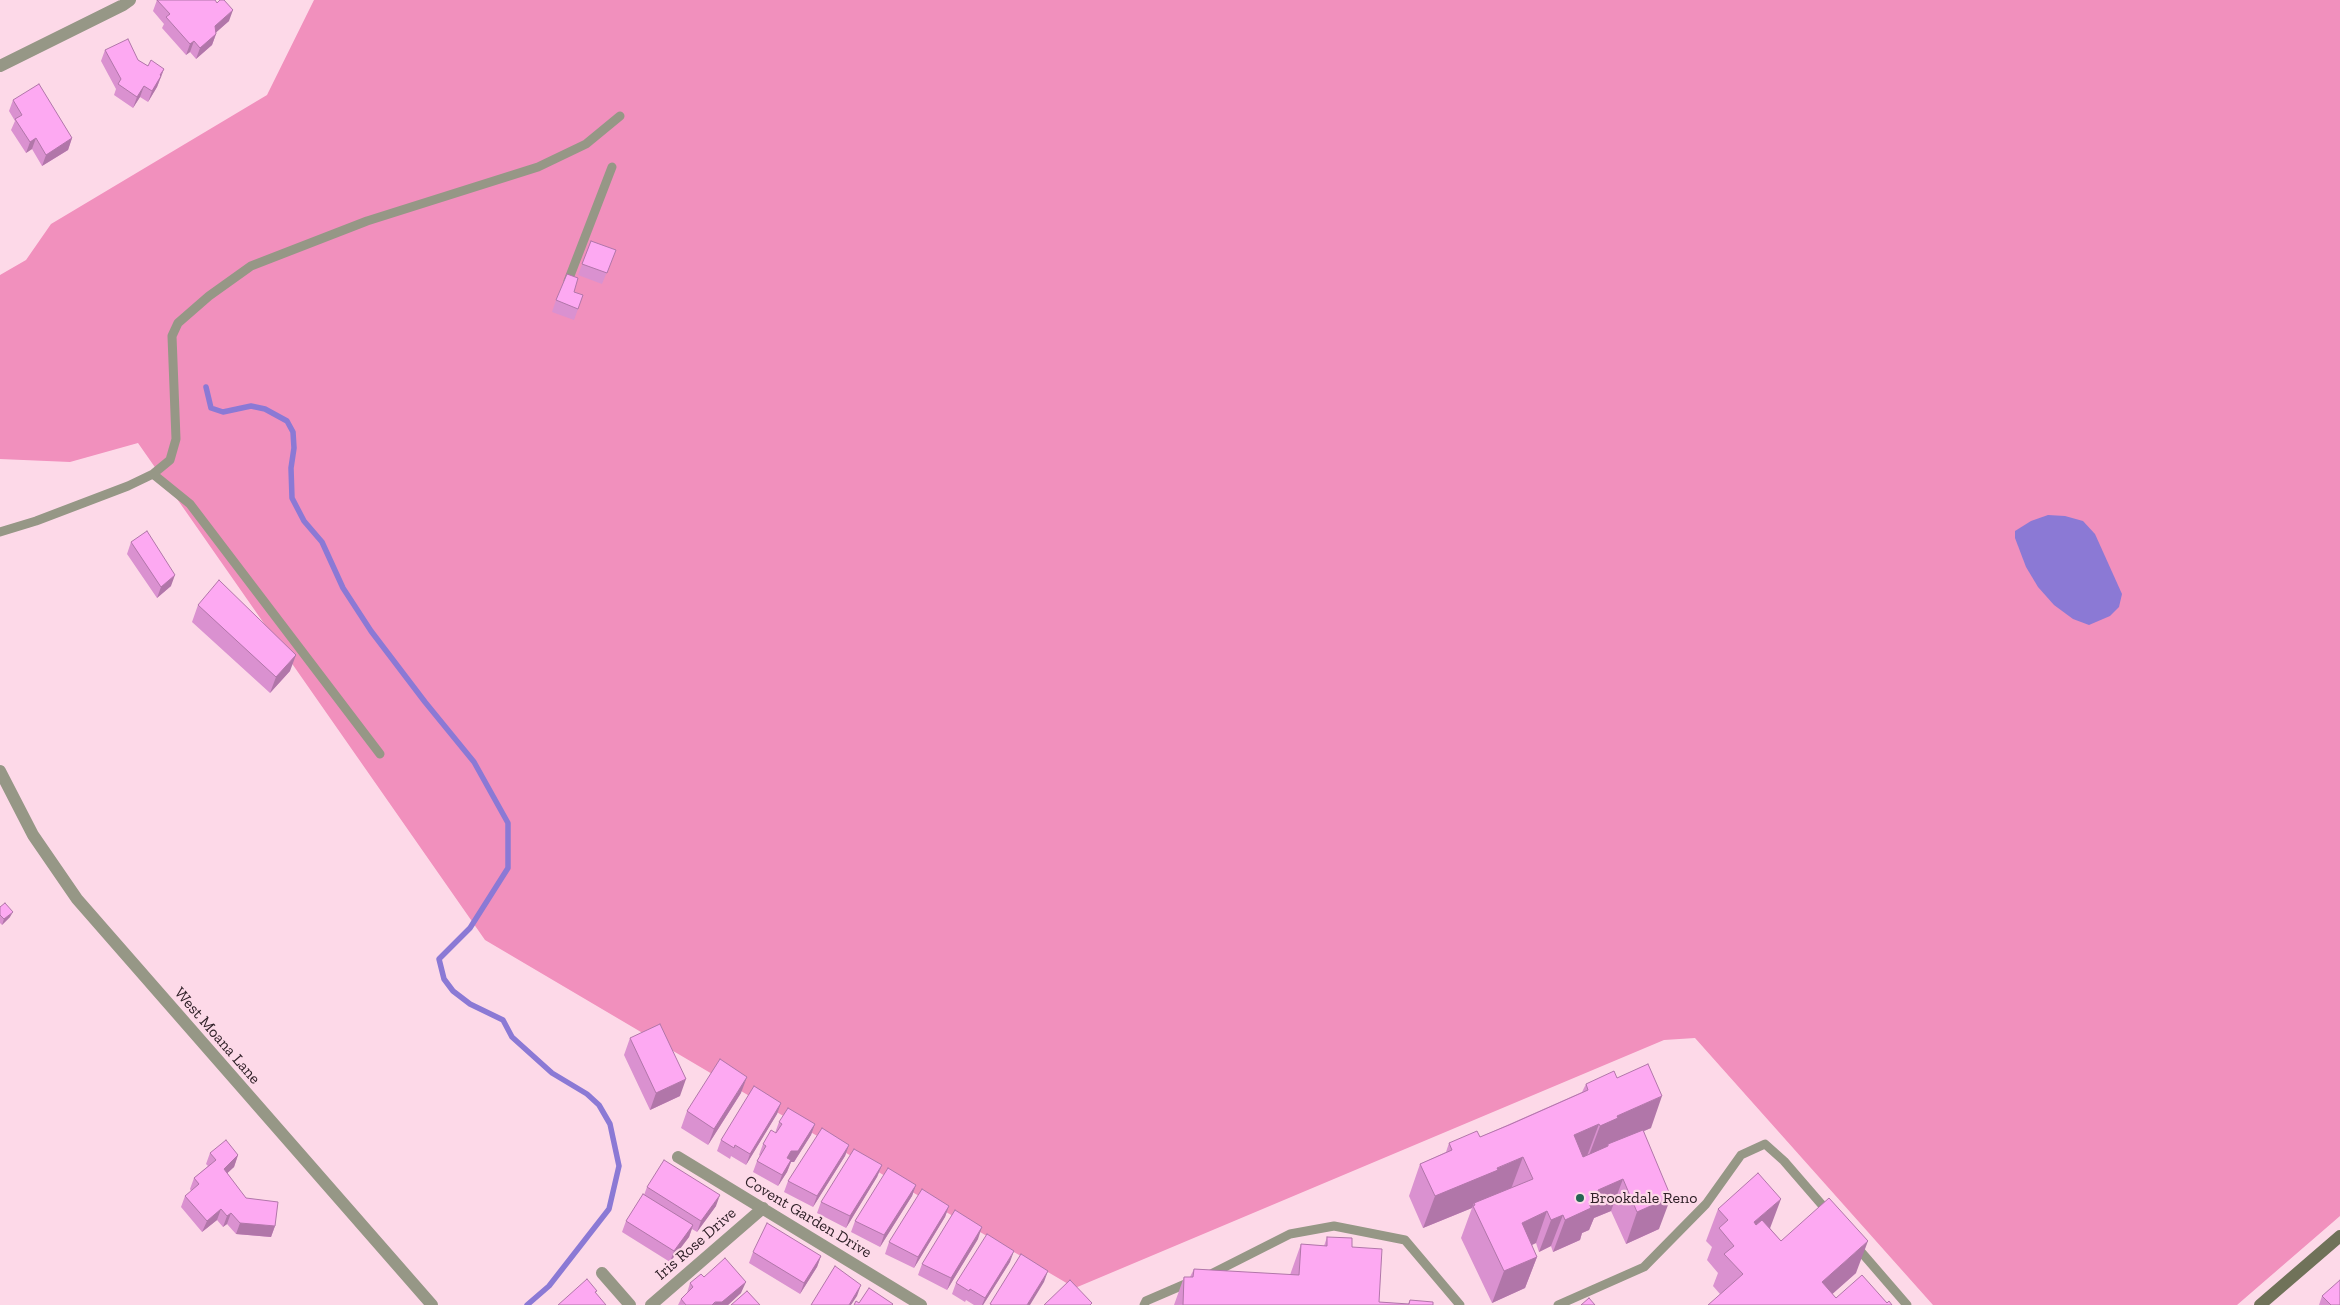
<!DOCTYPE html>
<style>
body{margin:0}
canvas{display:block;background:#fdd9e8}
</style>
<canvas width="2340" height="1305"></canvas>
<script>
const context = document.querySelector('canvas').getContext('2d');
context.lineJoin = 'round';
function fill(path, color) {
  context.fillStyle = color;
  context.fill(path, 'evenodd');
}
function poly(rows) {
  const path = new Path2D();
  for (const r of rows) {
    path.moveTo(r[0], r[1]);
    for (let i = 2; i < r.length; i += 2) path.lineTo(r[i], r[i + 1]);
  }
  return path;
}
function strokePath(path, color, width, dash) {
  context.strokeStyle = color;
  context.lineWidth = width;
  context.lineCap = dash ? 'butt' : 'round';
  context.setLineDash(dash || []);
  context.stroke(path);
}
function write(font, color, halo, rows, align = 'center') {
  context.font = font + ' "Zilla Slab",serif';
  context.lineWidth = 4.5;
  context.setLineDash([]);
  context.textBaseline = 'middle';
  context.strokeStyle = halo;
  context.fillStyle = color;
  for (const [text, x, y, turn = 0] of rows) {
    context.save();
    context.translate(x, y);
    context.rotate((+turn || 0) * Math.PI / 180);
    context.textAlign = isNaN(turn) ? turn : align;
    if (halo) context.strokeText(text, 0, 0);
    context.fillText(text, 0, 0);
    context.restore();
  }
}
fill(poly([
 [314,0,2340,0,2340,1216,2237,1305,1933,1305,1695,1038,1664,1040,1075,1288,485,940,138,443,70,462,0,459,0,275,26,260,51,224,267,95]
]), '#f190bd');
fill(poly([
 [2048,515,2065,516,2083,521,2095,534,2122,594,2119,607,2110,616,2089,625,2073,619,2054,605,2038,587,2026,567,2015,538,2015,531,2031,521]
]), '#8b79d5');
strokePath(poly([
 [206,387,211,408,223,412,251,406,265,409,287,421,293,432,294,448,291,468,292,498,304,521,322,542,343,588,371,631,425,702,474,762,508,823,508,868,470,928,439,959,444,979,453,991,470,1004,503,1020,512,1037,552,1073,587,1094,599,1105,610,1124,619,1166,609,1209,549,1286,527,1305]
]), '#8b79d5', 5.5);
strokePath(poly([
 [568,281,612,167],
 [153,474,190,504,380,754],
 [0,532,36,521,128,486,153,474,170,460,176,439,172,336,178,323,209,296,251,266,367,221,538,167,586,144,620,116],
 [1856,1246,1907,1305],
 [1209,1275,1290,1234,1334,1226,1405,1240,1460,1305],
 [1144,1305,1146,1301,1190,1282],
 [1558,1305,1644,1267,1706,1204,1741,1155,1765,1144,1784,1161,1829,1213]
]), '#969786', 9);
strokePath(poly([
 [0,66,123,5,130,0],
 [678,1157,921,1305],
 [602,1273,630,1305],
 [651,1305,763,1208]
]), '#969786', 12);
strokePath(poly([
 [0,771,33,835,77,899,432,1305]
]), '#969786', 12);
strokePath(poly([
 [2260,1305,2340,1236]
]), '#707259', 12);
fill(poly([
 [157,0,229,21,216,32,216,34,212,45,196,59,190,52,186,55,162,28,164,24,153,11],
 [105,50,138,60,148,66,164,69,157,87,148,102,140,97,133,108,114,95,116,89,101,61],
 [13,100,72,138,68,150,42,166,32,149,26,153,11,130,15,121,9,111],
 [591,241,616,250,602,284,578,275],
 [574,292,578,309,574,320,552,312,556,300],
 [131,542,171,586,157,598,127,554],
 [198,605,290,671,270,693,192,622],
 [0,907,10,917,2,925,0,923],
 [630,1038,680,1096,650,1110,624,1055],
 [1617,1078,1651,1128,1644,1131,1659,1229,1626,1244,1611,1211,1594,1218,1589,1230,1582,1233,1580,1240,1553,1252,1551,1246,1539,1252,1536,1243,1532,1245,1537,1257,1525,1288,1492,1303,1461,1238,1472,1208,1423,1228,1409,1196,1420,1164,1446,1152,1449,1143,1480,1137,1582,1092,1586,1084],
 [741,1093,708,1145,681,1128,687,1111],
 [781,1103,777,1114,746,1165,731,1156,730,1159,717,1151,721,1140],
 [779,1122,815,1124,811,1135,794,1162,791,1162,787,1172,778,1186,753,1172,757,1161,760,1156,759,1155,763,1144,775,1133],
 [849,1145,845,1156,813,1207,784,1192,788,1181],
 [210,1153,238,1155,234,1167,227,1173,244,1196,275,1226,271,1237,236,1234,227,1224,223,1227,217,1220,202,1232,181,1207,185,1196,191,1191,190,1189,194,1178,208,1166,206,1164],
 [882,1165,877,1177,846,1228,817,1213,821,1202],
 [916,1185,912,1196,880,1247,851,1232,855,1221],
 [647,1187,716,1206,697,1232,692,1229,689,1237,670,1262,622,1232,626,1221,644,1195],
 [949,1206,945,1217,914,1268,885,1254,889,1242],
 [1718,1209,1770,1228,1781,1241,1856,1273,1832,1294,1836,1298,1887,1303,1892,1305,1720,1294,1713,1286,1718,1273,1707,1260,1712,1247,1706,1241],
 [1327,1237,1352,1247,1379,1302,1408,1304,1410,1300,1433,1305,1174,1305,1184,1277,1190,1277,1194,1269,1290,1275,1301,1244,1324,1246],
 [978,1239,947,1290,918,1275,922,1264],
 [753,1252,821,1256,817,1267,800,1294,749,1263],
 [1010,1262,983,1305,974,1305,966,1300,965,1302,952,1294,956,1283],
 [704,1277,741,1293,728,1305,678,1305,681,1299,687,1293,690,1283],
 [2322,1296,2340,1305,2319,1305]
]), '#da91d0');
fill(poly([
 [233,10,229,21,211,37,215,26],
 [216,34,212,45,196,59,200,48],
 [194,41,190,52,186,55,190,44],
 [164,69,157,87,148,102,152,91],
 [144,86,140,97,133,108,137,97],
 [36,138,32,149,26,153,30,142],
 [72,138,68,150,42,166,46,155],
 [175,575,171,586,157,598,161,587],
 [296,655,290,671,270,693,276,677],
 [13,912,10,917,2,925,4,919],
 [747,1077,741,1093,708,1145,714,1129],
 [686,1079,680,1096,650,1110,656,1093],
 [1662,1096,1651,1128,1608,1146,1608,1144,1606,1150,1588,1158,1600,1126,1617,1116],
 [781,1103,777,1114,746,1165,750,1154],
 [815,1124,811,1135,794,1162,791,1162,787,1172,778,1186,782,1175,787,1158,791,1151],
 [1599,1124,1587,1156,1562,1167,1574,1135],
 [849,1145,845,1156,813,1207,817,1196],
 [238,1155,234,1167,220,1180,224,1169],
 [1523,1157,1511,1189,1475,1205,1474,1203,1472,1208,1423,1228,1435,1196],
 [882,1165,877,1177,846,1228,850,1216],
 [1623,1179,1611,1211,1594,1218,1589,1230,1582,1233,1580,1240,1553,1252,1565,1220,1589,1203,1598,1190],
 [916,1185,912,1196,880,1247,884,1235],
 [720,1195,716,1206,697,1232,701,1221],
 [1671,1197,1659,1229,1626,1244,1637,1212],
 [1781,1199,1769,1231,1743,1254,1754,1222],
 [949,1206,945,1217,914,1268,918,1257],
 [221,1209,217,1220,202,1232,207,1221],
 [1547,1211,1536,1243,1510,1255,1522,1223],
 [231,1213,227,1224,223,1227,227,1216],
 [1563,1215,1551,1246,1539,1252,1551,1220],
 [240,1223,275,1226,271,1237,236,1234],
 [693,1225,689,1237,670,1262,674,1251],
 [982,1227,978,1239,947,1290,951,1278],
 [1868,1241,1856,1273,1820,1305,1822,1282],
 [1014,1251,1010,1262,983,1305,982,1305,985,1298],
 [821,1256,817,1267,800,1294,804,1283],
 [1537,1257,1525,1288,1492,1303,1504,1271],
 [1048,1271,1044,1282,1030,1305,1027,1305],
 [746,1282,741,1293,728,1305,712,1305],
 [861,1285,857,1296,851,1305,849,1305]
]), '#b176a9');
const building = poly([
 [157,0,215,0,217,3,220,0,224,0,233,10,215,26,216,34,200,48,194,41,190,44,166,17,170,14,157,0],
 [128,39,138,60,148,66,151,60,164,69,160,75,161,76,152,91,144,86,137,97,118,84,121,79,105,50,128,39],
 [39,84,72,138,46,155,36,138,30,142,15,119,22,115,13,100,39,84],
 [591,241,616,250,607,273,582,264,591,241],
 [567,274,578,278,574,292,583,295,578,309,556,300,567,274],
 [147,531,175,575,161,587,131,542,147,531],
 [219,580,296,655,276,677,198,605,219,580],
 [5,903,13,912,4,919,0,915,0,907,5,903],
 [660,1024,686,1079,656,1093,630,1038,660,1024],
 [720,1059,747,1077,714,1129,687,1111,720,1059],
 [1648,1064,1662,1096,1617,1116,1618,1118,1600,1126,1599,1124,1574,1135,1583,1157,1608,1146,1608,1144,1643,1130,1671,1197,1637,1212,1623,1179,1598,1190,1601,1198,1589,1203,1591,1208,1565,1220,1563,1215,1551,1220,1547,1211,1522,1223,1537,1257,1504,1271,1473,1206,1475,1205,1474,1203,1533,1179,1523,1157,1497,1168,1498,1170,1435,1196,1420,1164,1452,1150,1449,1143,1477,1131,1480,1137,1509,1125,1588,1090,1586,1084,1614,1071,1617,1078,1648,1064],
 [754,1086,781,1103,750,1154,735,1145,734,1148,721,1140,754,1086],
 [788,1108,815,1124,798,1151,791,1151,787,1158,791,1160,782,1175,757,1161,766,1146,763,1144,771,1130,776,1133,782,1124,779,1122,788,1108],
 [822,1128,849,1145,817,1196,788,1181,822,1128],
 [226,1140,238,1155,224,1169,246,1198,278,1202,275,1226,240,1223,231,1213,227,1216,221,1209,207,1221,185,1196,199,1184,194,1178,216,1160,210,1153,226,1140],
 [854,1149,882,1165,850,1216,821,1202,854,1149],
 [664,1160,720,1195,701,1221,647,1187,664,1160],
 [888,1168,916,1185,884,1235,855,1221,888,1168],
 [1758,1173,1781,1199,1754,1222,1756,1225,1762,1220,1781,1241,1829,1198,1868,1241,1822,1282,1836,1298,1862,1275,1887,1303,1889,1301,1892,1305,1708,1305,1743,1274,1724,1254,1734,1246,1719,1228,1728,1220,1718,1209,1758,1173],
 [922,1189,949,1206,918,1257,889,1242,922,1189],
 [643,1194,693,1225,674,1251,626,1221,643,1194],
 [955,1210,982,1227,951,1278,922,1264,955,1210],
 [767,1223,821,1256,804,1283,753,1252,767,1223],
 [987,1234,1014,1251,985,1298,970,1289,969,1291,956,1283,987,1234],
 [1327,1237,1352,1238,1352,1247,1382,1249,1379,1302,1409,1304,1410,1300,1433,1302,1433,1305,1183,1305,1184,1277,1193,1277,1194,1269,1299,1275,1301,1244,1327,1246,1327,1237],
 [1021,1254,1048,1271,1027,1305,992,1305,990,1304,1021,1254],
 [725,1258,746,1282,722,1302,715,1302,712,1305,686,1305,681,1299,693,1287,690,1283,701,1274,704,1277,725,1258],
 [835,1266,861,1285,849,1305,811,1305,835,1266],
 [587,1279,597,1291,595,1292,606,1305,558,1305,587,1279],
 [1070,1280,1092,1303,1090,1305,1044,1305,1070,1280],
 [2340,1280,2340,1305,2331,1305,2322,1296,2340,1280],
 [869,1288,893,1304,892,1305,854,1305,856,1301,859,1303,869,1288],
 [747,1291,760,1305,731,1305,747,1291],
 [1589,1298,1595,1305,1581,1305,1589,1298]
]);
fill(building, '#fda9f2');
strokePath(building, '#b176a9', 1);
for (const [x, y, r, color] of [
 [1580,1198,5,"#246452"]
]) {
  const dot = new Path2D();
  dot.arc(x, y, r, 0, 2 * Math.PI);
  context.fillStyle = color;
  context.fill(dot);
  strokePath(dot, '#fdd9e8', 2);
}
write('16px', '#2f2027', '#fdd9e8', [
 ["West Moana Lane",217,1036,49],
 ["Covent Garden Drive",808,1217,31],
 ["Iris Rose Drive",696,1244,-41]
]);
write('16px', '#2f2027', '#fdd9e8', [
 ["Brookdale Reno",1590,1198]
], 'left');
</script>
